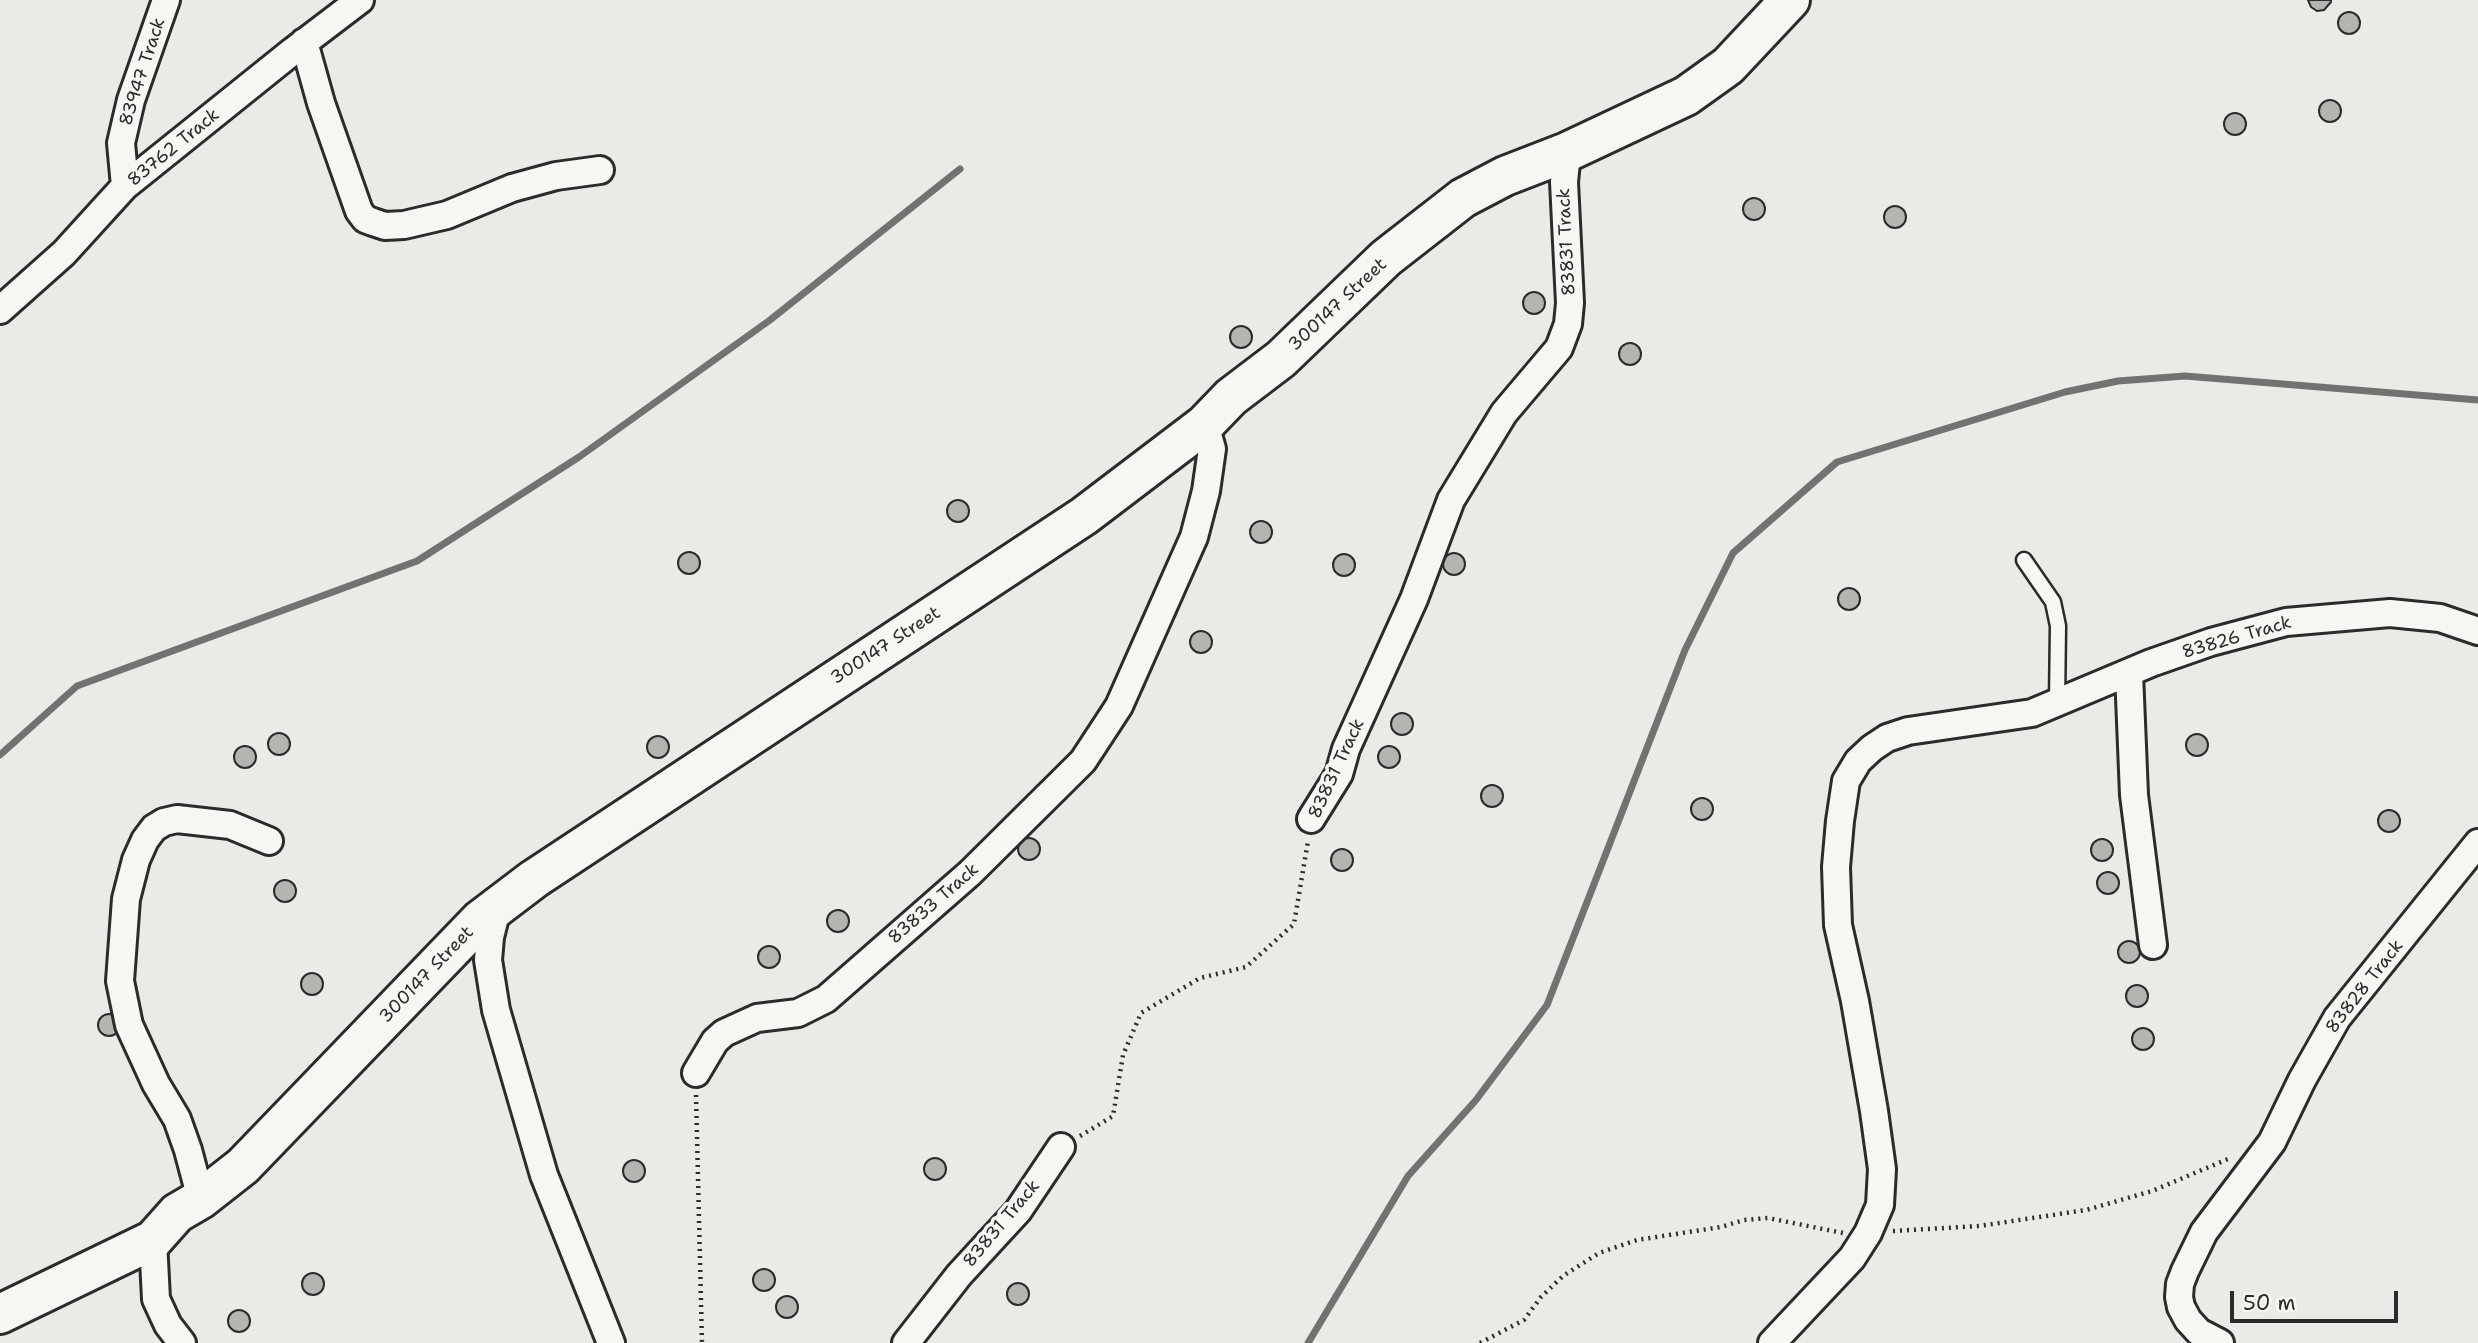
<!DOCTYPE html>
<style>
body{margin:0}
#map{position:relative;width:2478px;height:1343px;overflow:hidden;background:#eaeae6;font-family:"Shantell Sans",sans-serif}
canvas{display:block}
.scale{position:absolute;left:2230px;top:1291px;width:168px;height:32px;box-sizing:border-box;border:4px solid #2b2b2b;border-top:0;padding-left:9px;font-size:21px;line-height:24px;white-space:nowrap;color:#2b2b2b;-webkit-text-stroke:5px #f6f6f2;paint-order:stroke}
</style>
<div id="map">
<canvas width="2478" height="1343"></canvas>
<div class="scale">50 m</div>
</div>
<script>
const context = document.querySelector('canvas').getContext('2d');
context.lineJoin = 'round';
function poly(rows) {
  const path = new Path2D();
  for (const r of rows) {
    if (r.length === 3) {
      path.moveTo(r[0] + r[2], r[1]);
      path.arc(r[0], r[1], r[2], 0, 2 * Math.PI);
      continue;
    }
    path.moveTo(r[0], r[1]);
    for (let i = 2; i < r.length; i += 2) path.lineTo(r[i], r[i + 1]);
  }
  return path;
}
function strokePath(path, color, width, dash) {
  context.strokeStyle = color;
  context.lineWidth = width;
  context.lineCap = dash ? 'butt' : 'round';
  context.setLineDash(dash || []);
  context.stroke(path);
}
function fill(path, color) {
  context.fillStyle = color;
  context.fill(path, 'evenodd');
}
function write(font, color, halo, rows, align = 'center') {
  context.font = font + ' "Shantell Sans",sans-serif';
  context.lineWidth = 7;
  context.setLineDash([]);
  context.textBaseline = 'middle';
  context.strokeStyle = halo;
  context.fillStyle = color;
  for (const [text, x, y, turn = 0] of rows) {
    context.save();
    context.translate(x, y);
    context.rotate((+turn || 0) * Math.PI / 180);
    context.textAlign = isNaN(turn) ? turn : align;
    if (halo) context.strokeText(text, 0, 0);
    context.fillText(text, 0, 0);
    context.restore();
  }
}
strokePath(poly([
 [0,755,77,686,417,561,579,457,770,320,960,169],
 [1308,1343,1408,1176,1476,1100,1547,1005,1685,650,1733,553,1837,462,2065,392,2118,381,2185,376,2478,400]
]), '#727270', 7);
const building = poly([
 [2308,0,2331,0,2331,2,2324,10,2317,11,2311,7,2308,0],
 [2349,23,11],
 [2330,111,11],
 [2235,124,11],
 [1754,209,11],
 [1895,217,11],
 [1534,303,11],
 [1241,337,11],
 [1630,354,11],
 [958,511,11],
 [1261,532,11],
 [689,563,11],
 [1454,564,11],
 [1344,565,11],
 [1849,599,11],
 [1201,642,11],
 [1402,724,11],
 [279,744,11],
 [2197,745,11],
 [658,747,11],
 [1389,757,11],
 [245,757,11],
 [1492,796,11],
 [1702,809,11],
 [2389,821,11],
 [1029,849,11],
 [2102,850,11],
 [1342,860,11],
 [2108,883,11],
 [285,891,11],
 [838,921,11],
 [2129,952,11],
 [769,957,11],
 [312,984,11],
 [2137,996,11],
 [109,1025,11],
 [2143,1039,11],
 [935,1169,11],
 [634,1171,11],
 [764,1280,11],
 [313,1284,11],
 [1018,1294,11],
 [787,1307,11],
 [239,1321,11]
]);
fill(building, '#b4b4b1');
strokePath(building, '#2b2b2b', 2);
const lane = poly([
 [2024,560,2053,602,2058,626,2057,703]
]);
const street = poly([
 [304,42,321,103,359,211,365,219,373,222,385,226,404,225,447,215,512,188,556,176,600,170],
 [125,186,121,143,131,100,166,0],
 [0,310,64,253,125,186,293,51,360,0],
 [2129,673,2134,795,2153,945],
 [1311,819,1339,774,1346,749,1414,599,1451,500,1504,413,1559,348,1568,324,1570,303,1564,182,1567,152],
 [498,905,490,937,488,960,496,1010,544,1175,611,1343],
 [696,1073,715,1041,724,1033,757,1018,798,1013,826,999,970,873,1083,761,1119,706,1194,537,1206,491,1212,449,1205,424],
 [201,1199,188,1150,177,1119,156,1084,129,1025,120,981,126,899,136,860,145,840,154,828,164,822,177,819,230,825,269,841],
 [153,1240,156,1299,168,1325,182,1343],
 [906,1343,959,1275,1018,1211,1061,1147],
 [1772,1343,1852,1258,1868,1233,1880,1205,1882,1169,1874,1111,1855,1001,1838,925,1836,867,1840,821,1846,781,1858,761,1872,748,1887,738,1908,731,2032,713,2151,663,2211,642,2286,622,2390,613,2440,618,2478,631],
 [2220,1343,2199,1332,2188,1320,2181,1307,2179,1297,2180,1284,2185,1271,2204,1232,2272,1142,2302,1080,2337,1018,2478,843]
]);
const secondary = poly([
 [0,1314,153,1240,177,1213,201,1199,243,1166,480,920,534,879,1084,516,1205,424,1231,397,1281,359,1386,258,1463,198,1505,176,1567,152,1686,96,1728,66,1790,0]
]);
strokePath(lane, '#2b2b2b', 19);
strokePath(street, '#2b2b2b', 32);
strokePath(secondary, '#2b2b2b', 44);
strokePath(poly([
 [696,1095,702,1343],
 [1080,1136,1113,1116,1123,1055,1141,1013,1200,978,1246,967,1294,924,1308,841],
 [1893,1231,1979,1226,2086,1210,2152,1191,2228,1159],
 [1480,1343,1524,1320,1541,1297,1563,1276,1599,1253,1637,1240,1721,1227,1744,1220,1768,1218,1843,1233]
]), '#2b2b2b', 4.5, [2, 5]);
strokePath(lane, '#f6f6f2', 14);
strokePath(street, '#f6f6f2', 26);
strokePath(secondary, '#f6f6f2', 38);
write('18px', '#2b2b2b', '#f6f6f2', [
 ["83947 Track",143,72,-72],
 ["83762 Track",174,148,-39],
 ["83831 Track",1567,242,-93],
 ["300147 Street",1338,305,-43],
 ["83826 Track",2237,638,-16],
 ["300147 Street",886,646,-33],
 ["83831 Track",1337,769,-65],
 ["83833 Track",934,904,-41],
 ["300147 Street",427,975,-46],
 ["83828 Track",2365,987,-52],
 ["83831 Track",1002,1224,-50]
]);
</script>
